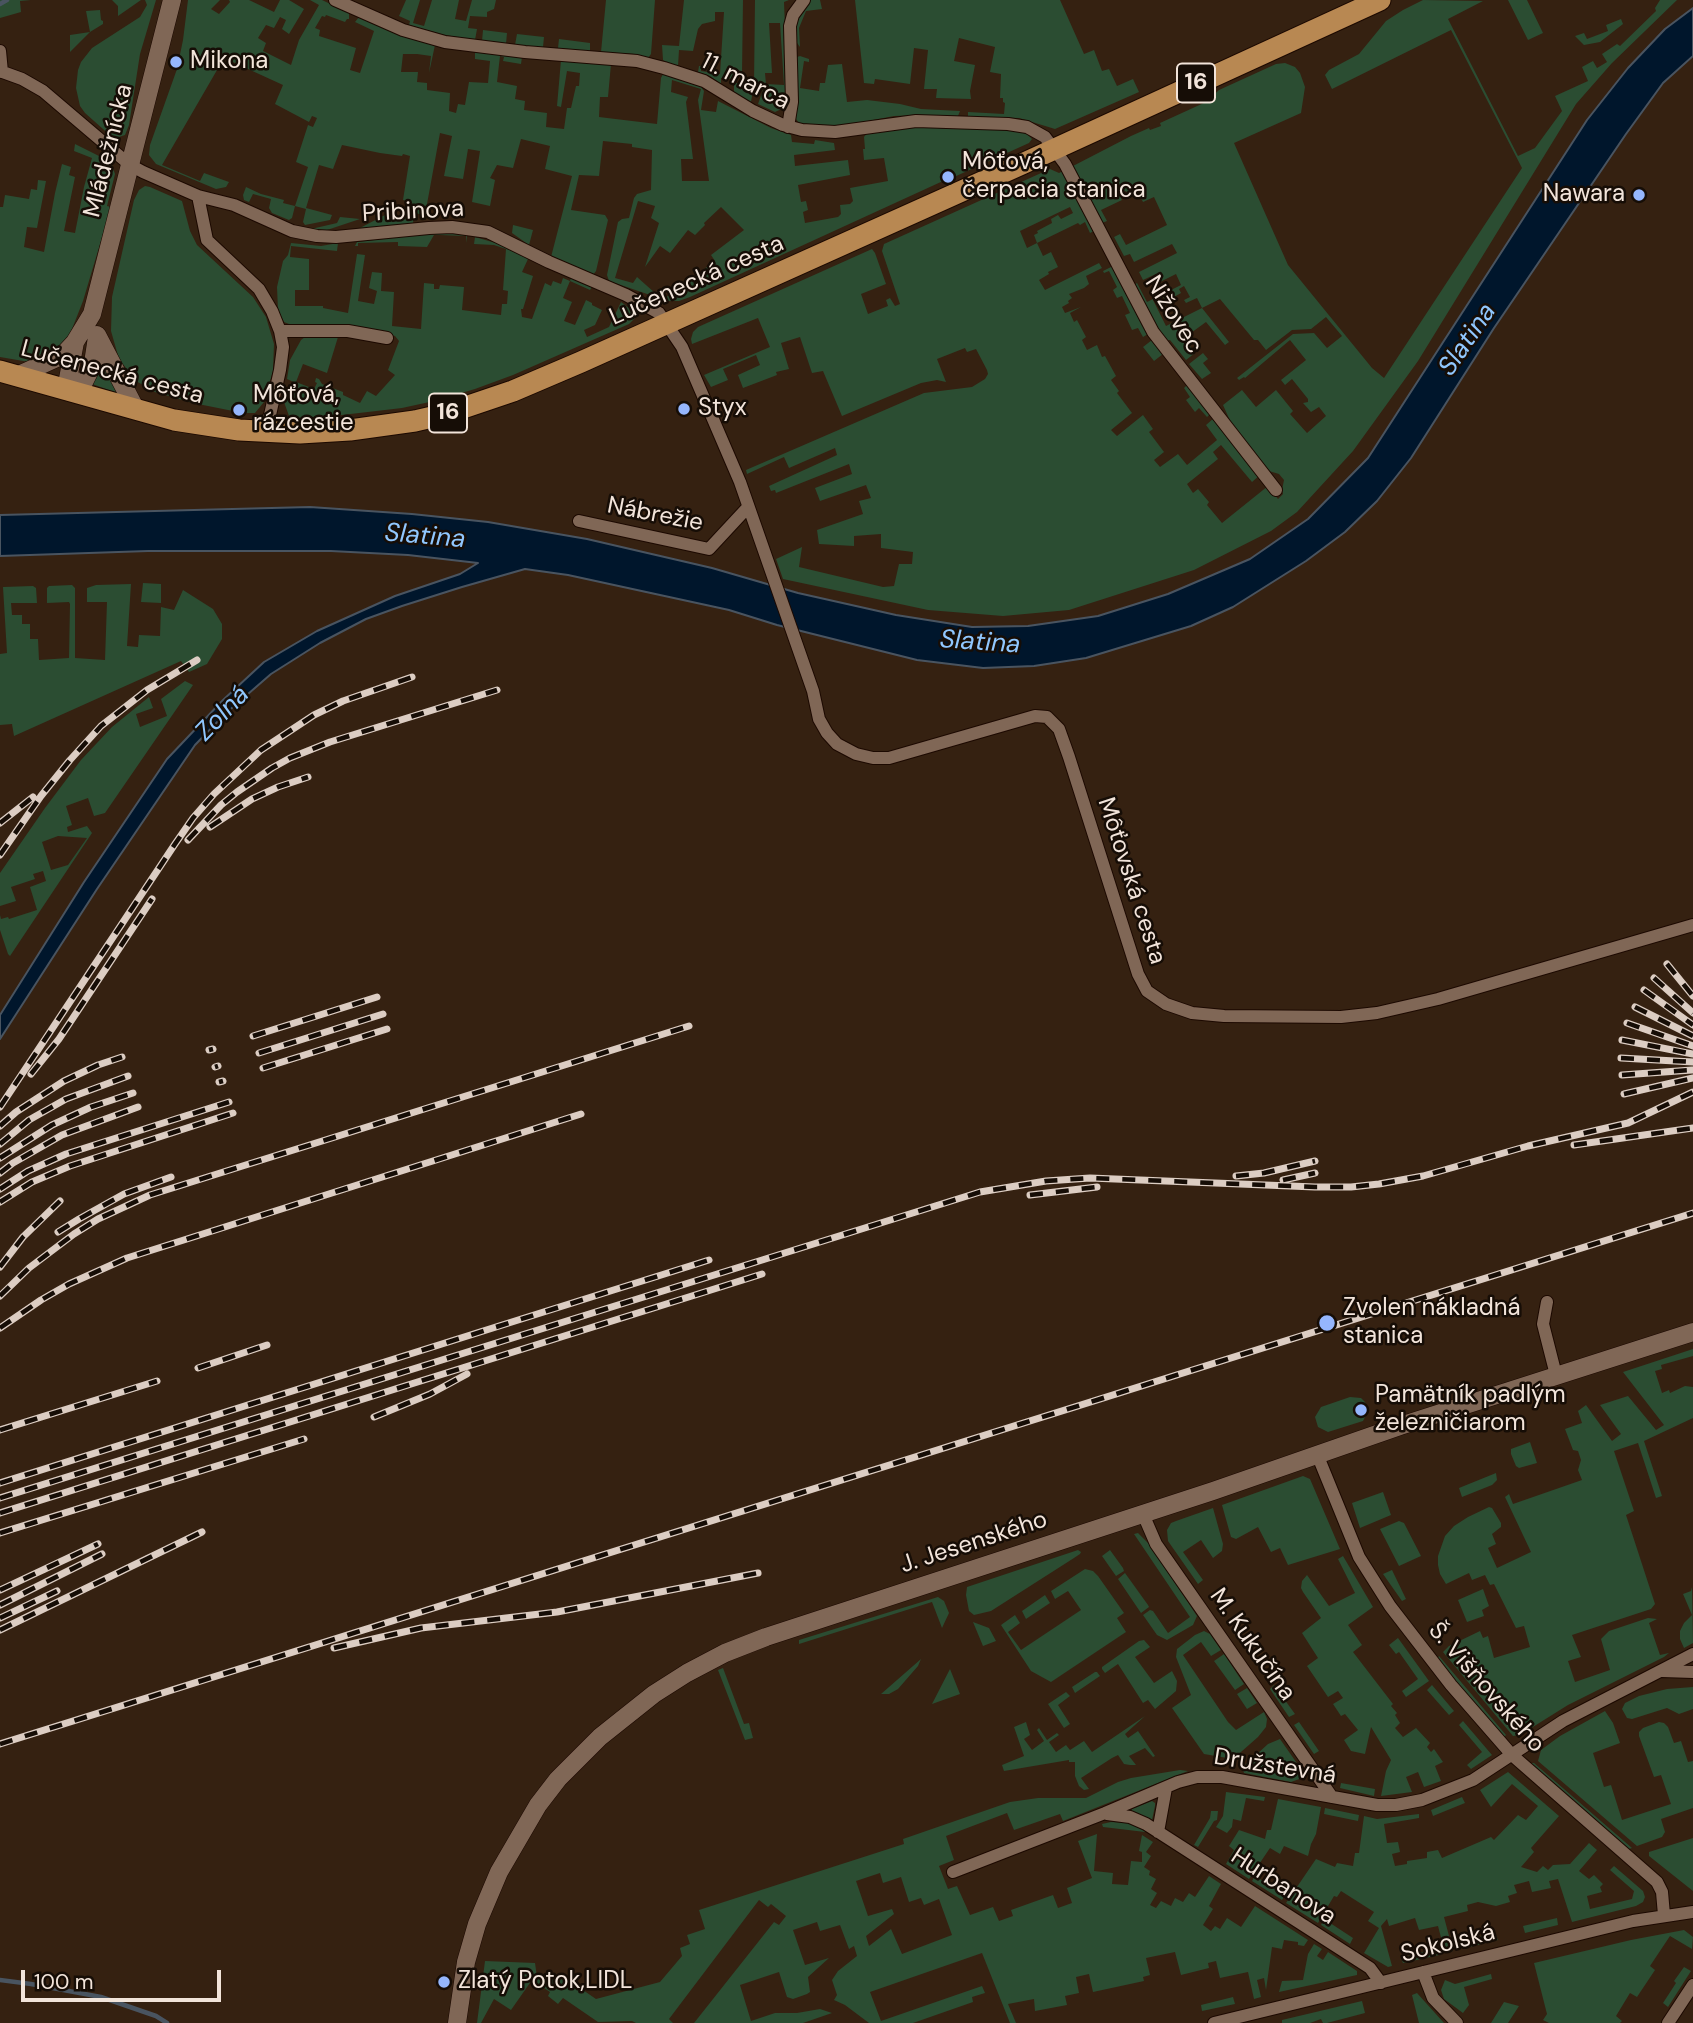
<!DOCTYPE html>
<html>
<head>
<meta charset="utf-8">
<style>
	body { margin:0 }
	#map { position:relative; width:1693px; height:2023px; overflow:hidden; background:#352111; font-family:"DM Sans",sans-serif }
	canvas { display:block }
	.scale { position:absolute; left:21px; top:1970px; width:200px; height:32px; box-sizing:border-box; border:4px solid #f2e4da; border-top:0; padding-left:9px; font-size:21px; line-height:24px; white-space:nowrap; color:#f2e4da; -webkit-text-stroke:5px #160d06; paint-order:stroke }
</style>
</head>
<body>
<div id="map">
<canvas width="1693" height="2023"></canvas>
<div class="scale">100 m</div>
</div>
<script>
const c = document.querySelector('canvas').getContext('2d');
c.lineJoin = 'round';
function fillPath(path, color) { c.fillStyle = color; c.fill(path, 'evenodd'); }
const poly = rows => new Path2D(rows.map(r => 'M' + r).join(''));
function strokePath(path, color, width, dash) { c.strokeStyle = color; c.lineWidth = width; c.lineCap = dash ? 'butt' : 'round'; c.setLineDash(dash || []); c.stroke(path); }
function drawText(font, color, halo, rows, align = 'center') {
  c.font = font + ' "DM Sans",sans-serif'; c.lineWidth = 5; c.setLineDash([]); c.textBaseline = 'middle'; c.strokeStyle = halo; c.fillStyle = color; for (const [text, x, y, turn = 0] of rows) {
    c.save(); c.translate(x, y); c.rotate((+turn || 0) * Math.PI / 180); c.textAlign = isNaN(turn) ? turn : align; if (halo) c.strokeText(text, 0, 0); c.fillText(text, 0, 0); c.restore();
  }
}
fillPath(poly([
	[0,0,31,0,20,1,21,12,0,18],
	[112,0,141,0,118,16,118,6],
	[145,0,156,0,140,54,129,125,125,135,119,137,112,137,85,113,80,106,76,88,78,70,81,62,92,48,140,17,147,5],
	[188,0,220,0,211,9,219,14,230,2,229,0,249,0,274,12,280,0,289,0,304,9,289,34,282,29,286,20,280,17,274,28,266,25,258,38,266,43,263,51,291,65,299,40,319,5,310,0,322,0,349,13,349,19,347,19,345,22,326,15,325,17,322,16,315,28,320,30,319,36,356,48,350,70,360,73,374,31,355,22,359,17,435,45,429,73,431,56,417,54,403,54,401,72,418,72,417,82,427,83,427,90,450,93,449,111,456,113,458,104,465,105,469,82,488,83,490,61,475,59,475,52,522,57,521,64,503,61,504,57,500,56,497,82,517,86,515,99,525,101,524,110,547,113,546,127,564,129,567,108,571,108,576,86,579,86,580,73,567,71,561,107,557,106,561,60,611,64,608,97,600,97,599,117,657,124,661,78,663,74,701,87,704,91,701,110,716,112,718,101,771,128,791,135,792,142,814,144,815,140,834,143,835,150,794,155,795,166,848,160,850,175,798,185,801,202,806,201,808,210,803,212,805,223,838,217,841,214,840,205,850,204,853,201,850,188,888,181,884,158,864,160,863,149,865,149,864,137,867,133,902,127,1014,130,1027,134,1032,139,1029,143,954,177,951,173,942,177,943,181,690,297,679,301,667,301,656,297,658,295,665,298,715,261,711,255,744,230,721,207,704,223,705,225,695,235,688,230,670,253,660,246,645,267,659,223,651,218,655,206,638,201,615,278,633,283,637,277,655,293,653,296,609,281,607,275,618,222,622,219,629,218,634,198,637,194,651,190,652,150,632,147,632,144,603,141,599,176,579,175,571,210,605,215,608,220,596,271,593,275,551,257,572,176,545,169,550,146,521,139,513,168,497,165,490,178,495,180,490,206,472,202,480,151,468,149,463,179,444,176,452,136,440,133,425,215,414,213,413,224,386,228,358,229,385,215,399,217,401,210,410,212,412,202,403,200,410,156,403,154,402,156,380,153,342,145,333,169,319,165,306,208,332,215,330,220,305,225,303,222,306,209,295,206,292,218,289,220,272,213,269,208,271,199,253,194,249,202,244,200,243,195,246,187,261,194,284,200,283,203,295,206,308,167,296,162,308,125,313,127,317,118,312,116,309,122,275,104,283,85,224,58,162,165,200,181,204,173,229,182,226,187,216,189,156,164,149,155,150,145,177,69,183,40],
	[672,80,701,89,698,100,709,181,682,181,681,159,693,159,686,102,688,97,671,92],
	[406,0,420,0,413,23,424,26,432,0,459,0,455,19,466,21,472,0,496,0,494,9,487,12,487,17,470,16,468,28,477,29,475,40,445,35,409,25,410,21,399,16],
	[606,0,655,0,651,54,648,58,635,54,601,52],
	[684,0,743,0,742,74,735,74,734,79,721,78,721,84,710,76,698,72,699,66,701,66,701,71,720,74,724,12,715,12,715,21,702,24,698,29,693,51,679,50,678,66,671,65,663,60,662,45,679,46],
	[755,0,789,0,784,2,788,106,775,112,758,104,765,84,754,84,751,102,734,93,734,83,754,84],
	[769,23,780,23,784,85,766,84,765,73,772,73],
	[809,0,820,0,822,9,806,11,799,28,800,47,797,43,797,22],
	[855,0,1060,0,1084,54,1094,50,1102,71,1109,69,1117,86,1133,79,1139,92,1055,129,1019,118,968,117,968,112,1004,114,1005,103,1003,102,1003,98,1000,98,1001,74,990,72,995,47,959,38,954,61,975,65,970,91,971,99,936,98,937,89,924,89,928,50,914,48,910,84,875,79,874,84,864,83],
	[1423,0,1483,1,1448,19,1518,156,1535,148,1562,111,1555,96,1588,81,1582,67,1593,61,1597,68,1607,62,1602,54,1617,44,1620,46,1656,11,1655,8,1660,0,1677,0,1612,63,1576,104,1418,361,1353,451,1297,512,1271,531,1194,570,1069,610,1003,616,928,610,783,579,776,559,802,547,799,567,883,587,894,586,899,564,912,564,913,552,881,548,881,534,854,536,854,546,819,544,817,530,863,514,859,501,871,498,866,485,820,501,815,488,852,474,849,464,776,493,775,490,771,491,769,486,837,455,835,448,789,468,784,457,747,474,746,470,924,393,972,387,985,379,988,374,987,370,976,349,967,352,965,348,937,359,946,382,937,380,921,383,842,416,823,371,812,373,800,337,781,343,789,369,776,372,777,375,743,388,738,375,760,365,756,355,723,369,728,380,711,387,704,375,770,347,758,318,692,344,691,339,693,332,698,327,872,249,875,253,886,284,861,294,868,314,888,306,886,300,890,298,895,306,900,304,882,251,884,244,1050,169,1059,173,1063,171,1094,231,1090,233,1085,222,1080,225,1078,223,1037,243,1043,256,1051,252,1058,267,1048,272,1049,274,1039,280,1045,290,1099,263,1102,268,1086,276,1089,284,1084,288,1069,294,1072,298,1068,301,1069,303,1062,307,1065,313,1081,307,1070,313,1074,322,1077,320,1086,337,1082,340,1087,350,1097,345,1102,357,1105,356,1116,376,1111,380,1119,391,1117,393,1132,413,1111,430,1117,436,1143,415,1153,429,1149,432,1164,452,1154,460,1160,467,1178,454,1187,465,1217,440,1206,425,1214,418,1260,475,1252,482,1221,445,1213,452,1218,459,1187,484,1193,493,1198,489,1209,502,1207,505,1222,523,1268,486,1278,499,1283,494,1282,490,1284,480,1279,474,1269,471,1232,425,1223,405,1242,390,1256,407,1276,390,1293,411,1290,414,1307,433,1326,416,1319,407,1311,412,1303,403,1308,402,1308,399,1292,379,1285,385,1281,380,1306,360,1290,340,1245,378,1244,377,1239,380,1237,378,1293,334,1314,333,1327,348,1342,336,1326,317,1311,329,1292,330,1266,350,1258,340,1254,340,1220,299,1202,308,1229,342,1225,345,1206,322,1184,338,1195,353,1186,360,1170,340,1165,341,1134,285,1137,283,1147,302,1181,285,1176,274,1160,282,1156,274,1143,280,1139,272,1177,253,1172,244,1134,262,1130,254,1124,256,1114,237,1120,234,1126,245,1167,225,1154,197,1143,202,1138,192,1129,196,1126,191,1119,194,1122,200,1101,210,1107,221,1102,223,1073,166,1131,136,1149,128,1150,130,1161,126,1160,123,1206,102,1219,90,1276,64,1285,63,1295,67,1300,73,1305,87,1301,113,1234,143,1288,265,1372,368,1384,378,1522,168,1451,30,1332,89,1325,75,1329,70,1359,54,1386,21,1403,10],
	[1070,207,1073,213,1061,219,1058,215,1051,219,1052,223,1037,231,1038,233,1034,235,1037,243,1027,248,1020,231],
	[1184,286,1190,297,1184,300,1186,303,1197,298,1202,308,1166,326,1153,300,1163,296,1165,302,1181,293,1179,289],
	[1508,0,1527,0,1543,33,1528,40],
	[100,10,101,20,103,21,103,24,90,32,70,52,70,35,90,32,86,11],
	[1621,19,1623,24,1600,42,1584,45,1575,36,1584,33,1587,39,1608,31,1606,25],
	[483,30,507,33,506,44,482,41],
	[517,34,544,37,543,47,515,45],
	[559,39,590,43,590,51,558,48],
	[800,56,809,59,809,62,804,61,800,88,819,91,820,83,825,83,828,65,842,64,847,102,867,100,900,104,921,109,960,111,958,116,922,115,894,116,837,127,799,123,796,119,797,57],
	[75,144,103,158,112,165,115,174,107,206,111,207,83,301,72,329,63,346,29,362,0,357,0,207,3,207,5,195,29,199,31,189,37,190,38,180,46,181,37,228,27,227,24,247,44,252,55,193,62,164,71,167,69,175,75,177,64,231,75,233,84,187,92,158,74,151],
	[145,186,150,187,182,201,190,231,197,245,253,297,266,317,274,344,273,371,264,402,255,413,245,413,245,409,234,408,233,411,193,403,155,392,136,381,119,359,111,331,112,297,134,200,139,190],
	[340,217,360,219,327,230,316,230,311,229,337,223],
	[513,225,533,230,529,245,512,233],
	[444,232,467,235,467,243,466,236,440,235,434,235,427,247,398,246,398,242,358,243,358,246,355,246,357,242],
	[475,237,506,246,508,250,509,248,528,259,522,272,533,276,523,309,521,309,522,317,532,319,545,283,551,286,553,281,561,284,563,278,570,281,571,278,592,287,590,290,570,281,563,298,572,302,564,321,575,325,586,300,592,303,592,305,602,310,595,325,584,330,587,337,609,327,621,302,633,311,635,318,629,324,620,328,513,375,475,389,434,401,402,408,342,415,296,418,289,416,284,402,285,390,292,392,296,383,287,379,290,360,301,340,305,337,338,337,327,373,303,364,296,382,314,389,317,383,315,382,316,378,319,379,322,384,343,392,343,395,360,403,367,391,376,396,395,375,388,370,399,341,395,336,364,327,289,324,284,322,278,310,277,287,283,261,288,255,291,243,321,246,338,243,337,251,291,246,290,257,309,259,309,290,295,290,295,306,323,306,323,308,348,313,357,254,365,255,358,301,374,304,377,291,369,288,372,272,382,273,381,291,394,292,392,326,421,329,424,283,434,284,434,289,439,289,440,285,464,287,462,310,501,315,502,304,507,304,508,291,503,290,506,249,494,245,474,244],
	[1113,266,1148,334,1143,337,1138,328,1132,330,1125,315,1130,313,1122,296,1117,298,1113,290,1117,287,1109,271,1104,273,1103,271],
	[1152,340,1163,354,1154,361,1143,347],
	[1203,353,1208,359,1203,363,1211,373,1202,379,1189,364],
	[102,362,123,395,92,384,98,373],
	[1187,385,1210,414,1207,417,1199,408,1195,412,1186,400,1190,397,1184,388],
	[143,583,161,584,161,603,141,602],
	[131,584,127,646,138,647,139,635,160,636,161,607,174,610,183,590,213,609,222,624,222,639,207,664,189,672,181,661,14,736,12,724,0,725,0,654,7,653,3,587,33,586,36,588,37,603,11,603,12,615,22,615,22,624,30,624,30,639,38,639,39,660,69,658,70,604,69,602,47,603,47,588,49,586,72,585,75,588,75,658,105,660,107,602,87,602,87,588,96,585],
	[185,681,193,685,105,813,94,816,88,798,66,806,72,825,67,827,68,832,87,826,92,833,10,956,8,954,0,930,0,915,1,919,8,917,9,919,37,910,30,887,46,881,43,871,33,874,35,879,11,887,16,901,0,906,0,873,45,808,81,760,112,727,149,697,153,708,136,714,140,727,167,716,161,699],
	[58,836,87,838,68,865,51,870,42,842],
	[1693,1349,1693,1356,1661,1365,1662,1369,1655,1371,1662,1393,1669,1390,1670,1393,1685,1386,1693,1387,1693,1418,1644,1441,1662,1496,1656,1498,1638,1443,1614,1451,1634,1511,1626,1515,1655,1604,1651,1609,1572,1635,1581,1657,1568,1661,1575,1682,1610,1670,1601,1639,1609,1631,1648,1618,1657,1619,1649,1623,1660,1655,1669,1653,1664,1657,1568,1705,1520,1735,1513,1736,1443,1652,1449,1646,1480,1631,1483,1638,1488,1636,1494,1658,1530,1647,1524,1626,1516,1628,1494,1584,1490,1585,1485,1575,1472,1580,1469,1573,1446,1584,1440,1574,1438,1565,1438,1556,1445,1536,1454,1526,1468,1517,1489,1507,1492,1508,1501,1523,1501,1527,1492,1534,1496,1544,1488,1548,1497,1568,1531,1552,1505,1497,1509,1494,1513,1504,1582,1480,1578,1470,1581,1460,1578,1451,1573,1450,1565,1429,1582,1423,1578,1411,1586,1405,1612,1441,1621,1434,1600,1405,1628,1396,1656,1430,1664,1425,1623,1372],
	[1350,1397,1361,1398,1365,1402,1368,1411,1363,1421,1328,1432,1318,1427,1315,1417,1321,1407],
	[1530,1442,1537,1463,1519,1468,1516,1466,1511,1454,1511,1449],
	[1496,1473,1497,1480,1492,1485,1462,1497,1459,1488],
	[1303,1476,1310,1479,1340,1549,1288,1565,1280,1548,1271,1552,1258,1527,1236,1539,1231,1537,1222,1505],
	[1383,1492,1391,1515,1360,1528,1352,1503],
	[1213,1508,1223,1544,1222,1551,1213,1558,1201,1540,1183,1552,1203,1580,1198,1584,1168,1541,1167,1530,1171,1523,1176,1521],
	[1399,1521,1404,1523,1421,1556,1399,1566,1380,1529],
	[1138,1533,1149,1544,1197,1616,1193,1625,1167,1640,1157,1635,1143,1615,1150,1610,1153,1611,1168,1633,1190,1617,1134,1534],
	[1078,1550,1081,1552,1080,1554,1074,1558,991,1611,974,1615,969,1611,966,1595,967,1587],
	[1110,1550,1123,1568,1124,1571,1116,1576,1102,1556],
	[1343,1556,1373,1607,1348,1625,1362,1645,1353,1652,1393,1704,1391,1706,1397,1713,1395,1715,1400,1723,1395,1728,1403,1737,1416,1728,1430,1743,1427,1747,1431,1752,1434,1749,1443,1762,1435,1766,1441,1781,1424,1787,1418,1772,1406,1777,1412,1792,1381,1796,1386,1771,1391,1760,1371,1727,1365,1754,1351,1751,1344,1740,1358,1730,1345,1714,1341,1716,1333,1704,1343,1698,1338,1691,1328,1697,1307,1666,1318,1658,1302,1633,1321,1618,1303,1592,1301,1588,1302,1581,1307,1575,1329,1606,1355,1593,1338,1559],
	[1085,1569,1093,1571,1098,1576,1124,1613,1117,1618,1126,1632,1051,1682,1031,1671,1001,1625,1015,1615,1020,1623,1008,1632,1021,1650,1081,1610,1068,1591,1055,1599,1051,1591],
	[1392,1570,1406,1599,1402,1601,1383,1574],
	[1125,1573,1148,1605,1149,1607,1141,1613,1118,1579],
	[1692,1587,1693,1643,1684,1648,1680,1639,1680,1631,1684,1623,1692,1615,1683,1594,1691,1591],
	[1483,1589,1489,1606,1482,1610,1484,1616,1467,1622,1458,1600],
	[1045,1595,1050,1603,1026,1619,1022,1611],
	[938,1597,944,1601,949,1613,942,1628,932,1602,799,1644,799,1640],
	[973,1622,989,1628,996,1641,983,1646],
	[1204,1631,1210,1634,1221,1650,1211,1656,1201,1642,1183,1655,1228,1722,1236,1730,1264,1712,1267,1719,1266,1727,1258,1737,1233,1759,1204,1754,1172,1708,1191,1695,1176,1657,1177,1649,1195,1635],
	[1398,1638,1429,1681,1406,1697,1402,1691,1418,1679,1399,1652,1396,1654,1389,1645],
	[1144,1640,1150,1647,1135,1657,1154,1683,1172,1671,1177,1681,1176,1691,1155,1709,1148,1700,1143,1703,1118,1664,1105,1673,1102,1669,1102,1667,1139,1641],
	[1224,1654,1244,1684,1235,1690,1214,1661],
	[1439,1656,1506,1735,1504,1737,1466,1694,1437,1659],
	[921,1659,918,1666,898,1689,889,1694,881,1694],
	[723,1668,744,1724,749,1723,753,1738,745,1740,718,1670],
	[950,1669,960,1694,932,1704],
	[1095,1672,1097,1672,1100,1676,1075,1693,1072,1687],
	[1274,1685,1295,1714,1289,1717,1270,1689],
	[1432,1685,1454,1711,1449,1715,1427,1690],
	[1693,1687,1693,1709,1679,1714,1667,1708,1632,1719,1627,1718,1622,1709,1625,1703,1639,1696,1667,1689],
	[1247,1688,1257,1703,1247,1709,1237,1694],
	[1066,1692,1070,1696,1058,1705,1070,1724,1064,1728,1048,1704],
	[1605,1711,1613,1723,1620,1743,1593,1753,1604,1787,1611,1785,1622,1820,1671,1804,1661,1775,1654,1777,1639,1736,1639,1732,1643,1728,1659,1722,1664,1723,1668,1727,1674,1743,1681,1741,1688,1762,1693,1761,1693,1808,1661,1819,1665,1832,1662,1837,1637,1846,1538,1761,1541,1750,1560,1736],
	[1145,1716,1125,1734,1128,1738,1138,1731,1155,1756,1153,1757,1145,1748,1129,1756,1136,1765,1130,1765,1124,1764,1118,1755,1112,1758,1081,1778,1089,1789,1084,1790,1079,1786,1075,1776,1075,1762,1069,1762,1069,1760,1004,1771,1002,1765,1024,1756,1014,1727,1026,1722,1030,1735,1024,1739,1032,1750,1044,1741,1037,1730,1039,1728,1047,1740,1057,1733,1059,1735,1049,1742,1056,1752,1066,1745,1070,1750,1084,1741,1092,1752],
	[1463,1721,1492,1755,1471,1769,1467,1765,1482,1752,1459,1725],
	[1299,1722,1319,1751,1314,1754,1294,1725],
	[1280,1739,1303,1772,1302,1778,1291,1782,1244,1773,1243,1770,1245,1765,1268,1744],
	[1530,1763,1534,1763,1632,1848,1629,1849],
	[1180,1770,1188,1771,1063,1821,1060,1814,1014,1830,1007,1813,946,1836,954,1860,939,1866,948,1889,957,1886,970,1915,993,1907,999,1921,1013,1916,1011,1910,1053,1895,1058,1908,1072,1903,1067,1888,1092,1878,1078,1841,1097,1834,1094,1871,1113,1873,1112,1884,1128,1885,1131,1861,1142,1862,1142,1852,1139,1851,1142,1835,1153,1842,1146,1852,1151,1856,1144,1867,1150,1871,1149,1875,1156,1879,1151,1889,1157,1893,1150,1905,1156,1908,1161,1901,1171,1906,1175,1898,1183,1902,1189,1893,1195,1897,1209,1876,1221,1884,1209,1906,1213,1909,1203,1925,1211,1931,1215,1926,1220,1929,1227,1918,1241,1927,1255,1906,1308,1940,1304,1946,1298,1945,1298,1942,1284,1940,1282,1949,1272,1947,1266,1990,1264,1978,1257,1980,1261,1997,1254,1999,1248,1972,1220,1978,1216,1961,1208,1963,1209,1968,1181,1975,1175,1952,1146,1958,1150,1975,1143,1977,1144,1981,1093,1992,1089,1974,1076,1977,1079,1993,1065,1996,1067,2005,1035,2011,1034,1999,1008,2004,1016,2023,1010,2023,982,1953,870,1992,881,2021,982,1986,985,1993,972,1997,973,2002,913,2023,869,2023,845,2005,834,2000,837,1995,832,1980,838,1971,857,1956,854,1946,849,1949,840,1925,820,1931,817,1922,793,1930,805,1965,829,1958,808,1977,810,1992,807,1994,793,1999,787,1997,779,1972,740,1985,751,2021,775,2013,797,2013,820,2009,832,2013,803,2023,694,2023,774,1922,779,1925,786,1916,771,1904,768,1907,759,1900,669,2019,673,2023,636,2023,632,2021,598,2022,563,1998,558,2004,548,1996,550,1992,532,1980,511,2010,494,1999,481,2023,477,2023,485,1961,535,1963,537,1977,561,1975,596,1999,660,1982,682,1956,680,1948,690,1944,687,1935,705,1929,699,1910,904,1844,903,1839,1010,1802,1038,1798,1086,1798,1118,1782,1131,1778],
	[880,1873,883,1883,901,1877,909,1902,921,1898,924,1905,939,1899,952,1935,902,1954,891,1929,869,1946,866,1936,894,1914,892,1909,868,1916,856,1881],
	[1508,1772,1559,1816,1531,1848,1534,1852,1521,1867,1537,1872,1543,1866,1548,1870,1553,1865,1570,1864,1589,1843,1597,1850,1579,1871,1589,1879,1594,1875,1603,1884,1600,1887,1602,1892,1587,1896,1590,1909,1632,1899,1634,1891,1610,1870,1614,1866,1643,1891,1645,1897,1643,1902,1636,1906,1572,1922,1558,1879,1549,1881,1551,1888,1532,1892,1529,1881,1514,1885,1517,1893,1508,1896,1510,1902,1496,1906,1478,1902,1467,1905,1468,1911,1444,1917,1453,1951,1445,1953,1438,1926,1419,1930,1415,1918,1389,1926,1387,1919,1381,1926,1392,1966,1388,1967,1364,1953,1379,1928,1368,1921,1374,1912,1341,1891,1337,1897,1334,1896,1318,1923,1286,1903,1316,1859,1335,1867,1337,1863,1353,1866,1355,1853,1359,1853,1364,1816,1377,1819,1419,1814,1419,1818,1384,1824,1387,1843,1398,1842,1400,1852,1392,1854,1395,1866,1407,1864,1407,1861,1427,1858,1427,1852,1438,1850,1442,1858,1491,1837,1494,1840,1518,1815,1526,1820,1538,1806,1512,1784,1491,1807,1480,1790],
	[1341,1783,1375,1789,1374,1796,1340,1788],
	[1226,1792,1265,1797,1264,1801,1246,1798,1241,1821,1233,1819,1232,1827,1227,1833,1216,1827,1223,1816],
	[1462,1797,1465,1803,1433,1816,1431,1810],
	[1278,1799,1321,1807,1316,1834,1311,1844,1308,1856,1284,1846,1280,1854,1270,1848,1249,1879,1226,1864,1234,1850,1229,1846,1239,1830,1265,1839,1267,1830,1271,1830],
	[1152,1801,1155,1803,1155,1806,1152,1820,1132,1812,1132,1809],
	[1325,1808,1359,1815,1358,1821,1324,1814],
	[1211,1811,1218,1811,1217,1820,1214,1821,1198,1847,1194,1845,1210,1818],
	[1111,1822,1130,1823,1146,1830,1145,1832,1103,1827,1102,1824],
	[1693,1838,1693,1891,1649,1856,1649,1852],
	[1255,1876,1285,1895,1282,1900,1252,1881],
	[1557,1918,1558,1925,1525,1933,1523,1926],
	[1324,1919,1353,1938,1350,1944,1321,1925],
	[1684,1930,1693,1937,1692,1949,1670,1936,1650,1966,1655,1970,1637,1997,1630,1993,1616,2016,1622,2021,1620,2023,1549,2023,1543,2020,1547,2014,1534,1963,1631,1940],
	[1495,1933,1498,1940,1465,1948,1463,1941],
	[1314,1944,1322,1949,1317,1956,1323,1960,1328,1952,1357,1971,1357,1975,1279,1992,1282,1981,1303,1980,1308,1954],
	[1437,1948,1439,1955,1403,1963,1401,1958],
	[1684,1967,1691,1971,1668,2007,1663,2003,1676,1983,1674,1981],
	[1491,1974,1492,1979,1464,1987,1469,2005,1463,2013,1444,1999,1441,1990,1445,1980,1455,1984],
	[1417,1993,1444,2023,1419,2023,1412,1995],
	[1233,1997,1235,2004,1202,2011,1201,2005],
	[1362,2001,1365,2013,1327,2023,1323,2023,1321,2019,1310,2023,1282,2023,1282,2020],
	[1504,2002,1519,2006,1508,2023,1491,2023]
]), '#2b4d32');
const water = poly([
	[1693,8,1693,56,1663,83,1626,134,1494,328,1411,458,1377,501,1345,532,1306,561,1233,607,1191,626,1086,658,1034,666,983,668,917,660,777,625,729,610,568,575,525,569,462,587,402,606,366,619,320,643,271,674,225,714,195,745,97,889,0,1039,0,1015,84,882,167,759,223,700,264,662,317,631,395,596,460,574,478,563,408,555,331,551,148,551,0,556,0,515,310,507,412,514,488,522,587,539,712,568,798,593,896,615,972,627,1028,626,1098,616,1168,594,1250,559,1308,519,1368,458,1587,120,1628,68,1665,29,1693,8]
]);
fillPath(water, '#00162c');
strokePath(water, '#495460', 2);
strokePath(poly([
	[0,4,7,0],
	[0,1980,31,1984,101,1997,156,2016,167,2023]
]), '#495460', 4.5);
const street = poly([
	[335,0,403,30,445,42,525,52,637,61,664,68,704,81,753,111,783,125,802,130,835,132,916,121,1008,124,1027,127,1045,137,1065,164,1153,332,1276,490],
	[0,51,2,72],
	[0,71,22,79,43,91,130,165,143,172,198,196,234,205,292,231,317,236,336,237,429,228,452,227,488,232,549,262,626,295,659,313,682,347,740,482,813,691,819,719,827,733,837,744,856,754,873,758,889,758,1035,716,1047,717,1059,729,1069,757,1138,974,1147,991,1166,1004,1192,1013,1224,1016,1341,1017,1377,1013,1438,999,1693,925],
	[788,127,792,102,790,26,793,15,804,0],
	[198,196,207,240,259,289,272,311,280,331,283,347,280,370,270,415,262,431],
	[280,331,348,331,387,338],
	[579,521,709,549,748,507],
	[1547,1302,1543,1324,1556,1375],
	[1317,1454,1359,1557,1390,1606,1451,1685,1512,1755,1657,1882,1662,1892,1664,1915],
	[1143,1514,1156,1544,1332,1797],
	[1662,1671,1693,1672],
	[1107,1814,1130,1817,1146,1824,1370,1968,1381,1983],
	[1158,1832,1166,1788],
	[953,1872,1105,1813,1178,1782,1197,1777,1222,1777,1377,1805,1396,1805,1422,1800,1473,1780,1563,1721,1693,1654],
	[1423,1972,1433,1998,1457,2023],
	[1214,2023,1633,1921,1693,1912],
	[1668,2023,1693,1985]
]);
const secondary = poly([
	[97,335,136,410],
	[97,337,93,363,88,374,83,384,73,391,68,379,75,342,92,314,172,0],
	[19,375,63,355,75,342],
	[457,2023,466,1962,477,1924,499,1872,538,1805,558,1779,600,1737,654,1694,687,1673,725,1653,766,1637,1213,1491,1400,1426,1693,1332]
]);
const primary = poly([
	[0,371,174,420,239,430,300,433,350,430,415,421,445,414,513,391,581,362,1022,164,1380,0]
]);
strokePath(street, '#1c0900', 14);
strokePath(secondary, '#1c0900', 19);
strokePath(primary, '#1c0900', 23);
strokePath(street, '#806756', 12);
strokePath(secondary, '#806756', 18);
strokePath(primary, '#b88852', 21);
const rail = poly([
	[0,823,33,797],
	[210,827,252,799,278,787,308,777],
	[188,840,221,805,237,792,272,768,290,758,330,742,497,690],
	[0,855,41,796,70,760,101,726,147,690,197,660],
	[1667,964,1693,996],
	[1654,978,1693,1013],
	[1644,990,1693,1025],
	[1635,1007,1693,1036],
	[1627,1023,1693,1046],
	[253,1036,377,997],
	[1622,1040,1693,1054],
	[209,1050,213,1049],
	[259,1053,383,1014],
	[1621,1058,1693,1062],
	[215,1067,218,1066],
	[263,1068,387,1029],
	[31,1074,59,1039,152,899],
	[1622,1075,1692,1070],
	[219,1082,223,1081],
	[1624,1094,1693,1078],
	[0,1107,175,844,193,818,214,794,261,750,314,715,343,701,412,677],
	[0,1126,16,1112,64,1081,98,1065,122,1057],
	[0,1144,29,1120,66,1099,128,1076],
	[1574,1145,1693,1128],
	[0,1158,52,1125,91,1107,133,1093],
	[0,1173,13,1163,62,1135,138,1107],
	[1236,1176,1264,1173,1315,1161],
	[1283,1180,1315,1173],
	[0,1189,28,1171,66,1154,229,1102],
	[1030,1195,1097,1187],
	[0,1202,32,1182,70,1166,233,1113],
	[58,1232,79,1219,124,1194,171,1177],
	[0,1267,23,1237,60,1201],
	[0,1296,29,1268,74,1234,98,1219,150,1195,689,1026],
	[0,1328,41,1300,69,1284,127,1258,581,1114],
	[198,1368,267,1345],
	[374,1417,430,1394,467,1374],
	[0,1430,157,1381],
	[0,1483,709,1260],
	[0,1498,980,1192,1046,1181,1090,1178,1315,1187,1351,1187,1379,1184,1423,1176,1528,1146,1628,1123,1693,1092],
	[0,1513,762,1274],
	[0,1533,304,1439],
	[0,1590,98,1544],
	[0,1605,102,1554],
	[0,1618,57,1591],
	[0,1630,202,1532],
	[334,1648,421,1628,557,1612,758,1573],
	[0,1744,1693,1213]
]);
strokePath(rail, '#dccdc3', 7);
strokePath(rail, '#160d06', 4.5, [13]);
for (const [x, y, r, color] of [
	[176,62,7,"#95b6fd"],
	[948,177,7,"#95b6fd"],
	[1639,195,7,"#95b6fd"],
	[684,409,7,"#95b6fd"],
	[239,410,7,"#95b6fd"],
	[1327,1323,9,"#95b6fd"],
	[1361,1410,7,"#95b6fd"],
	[444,1982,7,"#95b6fd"]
]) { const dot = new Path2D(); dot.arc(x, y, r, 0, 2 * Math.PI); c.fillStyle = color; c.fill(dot); strokePath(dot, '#160d06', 2.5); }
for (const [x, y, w] of [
	[1196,83,38],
	[448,413,38]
]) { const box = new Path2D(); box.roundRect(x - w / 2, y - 19.5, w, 39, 5); c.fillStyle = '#160d06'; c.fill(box); strokePath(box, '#f2e4da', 2); }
drawText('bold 23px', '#f2e4da', null, [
	["16",1196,83],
	["16",448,413]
]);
drawText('24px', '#f2e4da', '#160d06', [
	["Mikona",190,62],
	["Môťová,",962,163],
	["čerpacia stanica",962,191],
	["Nawara",1625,195,"right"],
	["Môťová,",253,396],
	["rázcestie",253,424],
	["Styx",698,409],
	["Zvolen nákladná",1343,1309],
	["stanica",1343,1337],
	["Pamätník padlým",1375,1396],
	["železničiarom",1375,1424],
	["Zlatý Potok,LIDL",458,1982]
], 'left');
drawText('24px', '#f2e4da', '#160d06', [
	["11. marca",745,82,27],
	["Mládežnícka",109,151,-76],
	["Pribinova",413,212,-3],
	["Lučenecká cesta",697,281,-24],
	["Nižovec",1173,315,58],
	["Lučenecká cesta",112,373,15],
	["Nábrežie",655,515,11],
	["Môťovská cesta",1131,881,72],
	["J. Jesenského",974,1543,-18],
	["M. Kukučína",1252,1645,55],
	["Š. Višňovského",1486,1688,49],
	["Družstevná",1275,1767,9],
	["Hurbanova",1283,1887,33],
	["Sokolská",1448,1944,-14]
]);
drawText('italic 26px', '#90c7fe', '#160d06', [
	["Slatina",1468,340,-56],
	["Slatina",425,537,5],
	["Slatina",980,643,4],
	["Zolná",223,714,-46]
]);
</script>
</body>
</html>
